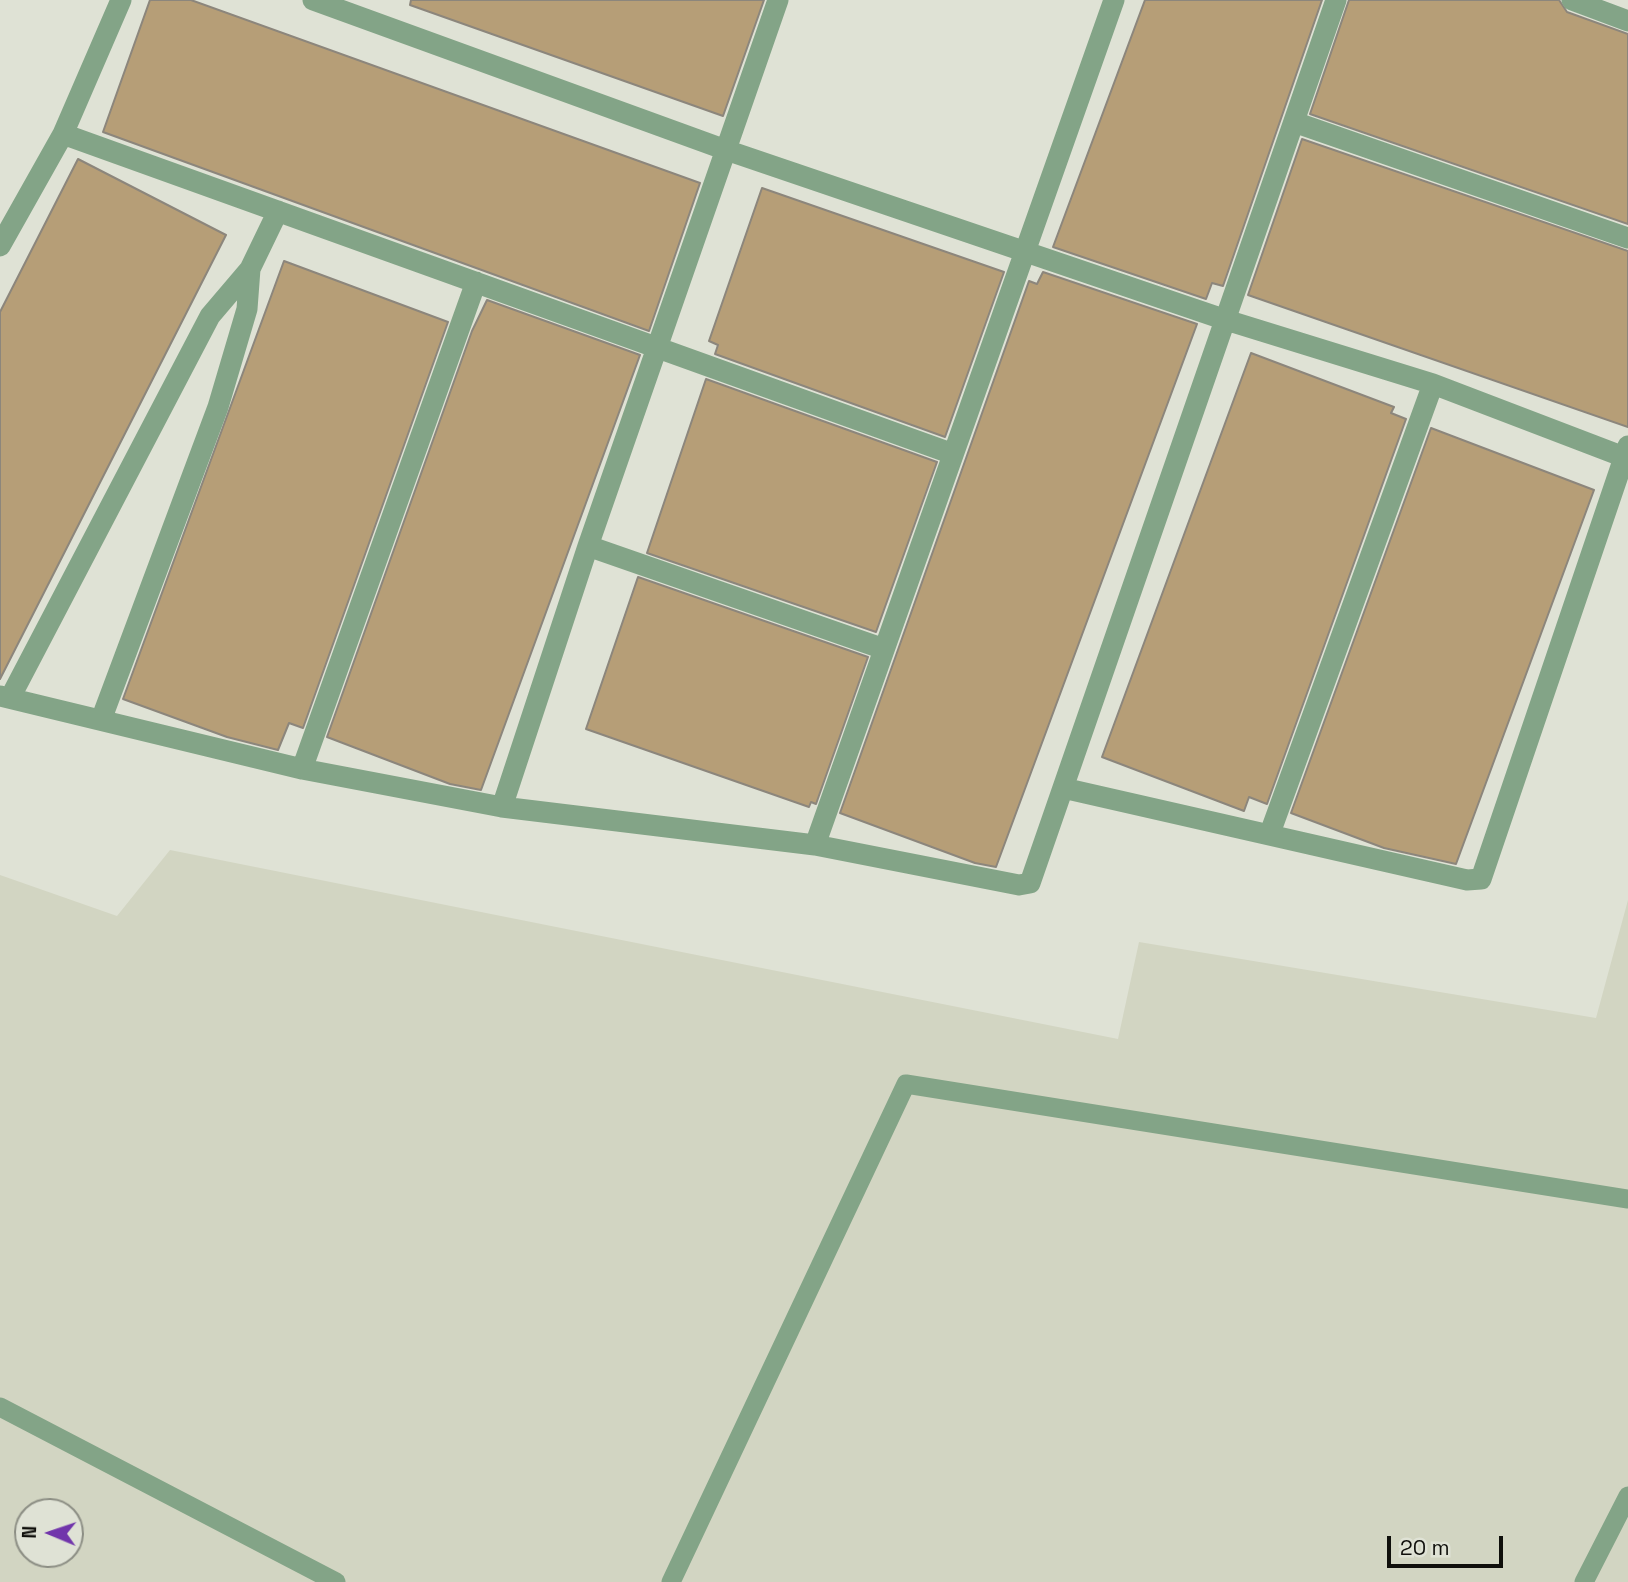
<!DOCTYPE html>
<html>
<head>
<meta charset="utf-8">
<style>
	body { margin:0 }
	#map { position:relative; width:1628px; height:1582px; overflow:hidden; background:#dfe2d5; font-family:"Space Grotesk",sans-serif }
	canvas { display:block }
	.north { position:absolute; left:14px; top:1498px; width:70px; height:70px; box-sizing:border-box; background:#dfe2d5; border:2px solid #8c8e84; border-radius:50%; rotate:272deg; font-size:19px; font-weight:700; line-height:28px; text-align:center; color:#0f0f0b }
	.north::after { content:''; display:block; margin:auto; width:24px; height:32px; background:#7135ab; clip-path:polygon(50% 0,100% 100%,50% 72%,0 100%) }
	.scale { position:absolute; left:1387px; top:1536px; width:116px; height:32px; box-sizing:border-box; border:4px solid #0f0f0b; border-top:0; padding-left:9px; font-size:21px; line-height:24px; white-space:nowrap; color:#0f0f0b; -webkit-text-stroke:5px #dfe2d5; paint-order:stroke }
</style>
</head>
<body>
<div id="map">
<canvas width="1628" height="1582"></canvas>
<div class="north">N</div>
<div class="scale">20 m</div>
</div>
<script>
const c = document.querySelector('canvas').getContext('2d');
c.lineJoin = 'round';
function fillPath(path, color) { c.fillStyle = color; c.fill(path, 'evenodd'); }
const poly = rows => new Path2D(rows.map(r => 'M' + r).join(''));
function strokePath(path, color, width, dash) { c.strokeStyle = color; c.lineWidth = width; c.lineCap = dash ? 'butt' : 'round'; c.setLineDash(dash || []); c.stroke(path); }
fillPath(poly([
	[170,850,1118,1039,1139,942,1596,1018,1628,900,1628,1582,0,1582,0,875,117,916],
	[28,1512,70,1512,70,1554,28,1554]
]), '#d2d5c2');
const building = poly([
	[150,0,191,0,700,183,649,331,103,132,150,0],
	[411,0,764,0,723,116,410,5,411,0],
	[1145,0,1322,0,1223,286,1212,283,1206,299,1053,247,1145,0],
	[1349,0,1559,0,1567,12,1628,34,1628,224,1310,114,1349,0],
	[1302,139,1628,251,1628,427,1248,295,1302,139],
	[78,159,226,235,0,679,0,312,78,159],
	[762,188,1004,272,945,437,715,354,718,345,709,341,762,188],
	[284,261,448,322,303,728,289,723,278,750,227,737,123,699,284,261],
	[1043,272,1197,324,996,867,975,863,840,813,1029,281,1037,284,1043,272],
	[487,300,640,355,481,790,450,784,327,737,472,331,487,300],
	[1251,353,1394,407,1391,413,1406,419,1267,804,1249,797,1244,811,1102,757,1251,353],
	[706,379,937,462,876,632,647,553,706,379],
	[1431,428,1594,490,1456,864,1384,848,1291,813,1431,428],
	[638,577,868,657,816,804,811,802,809,807,586,729,638,577]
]);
fillPath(building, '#b69e77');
strokePath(building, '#8c867c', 2);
strokePath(poly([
	[0,1407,336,1582],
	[671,1582,906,1084,1628,1199],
	[1584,1582,1628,1496]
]), '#83a487', 19);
strokePath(poly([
	[313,0,726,150,1226,320,1433,384,1624,457],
	[1572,0,1628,21],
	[1294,122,1628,238],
	[63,134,953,454],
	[0,246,63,134,121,0],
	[588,546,884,649],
	[0,696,302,769,502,807,815,845,1019,885,1030,883,1336,0],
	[10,698,210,316,250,269,278,211],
	[101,720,218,407,247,309,250,269],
	[302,769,476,282],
	[1063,788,1467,880,1481,879,1628,446],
	[502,807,588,546,778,0],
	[1270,833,1433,384],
	[815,845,1114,0]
]), '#83a487', 21);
</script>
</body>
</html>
